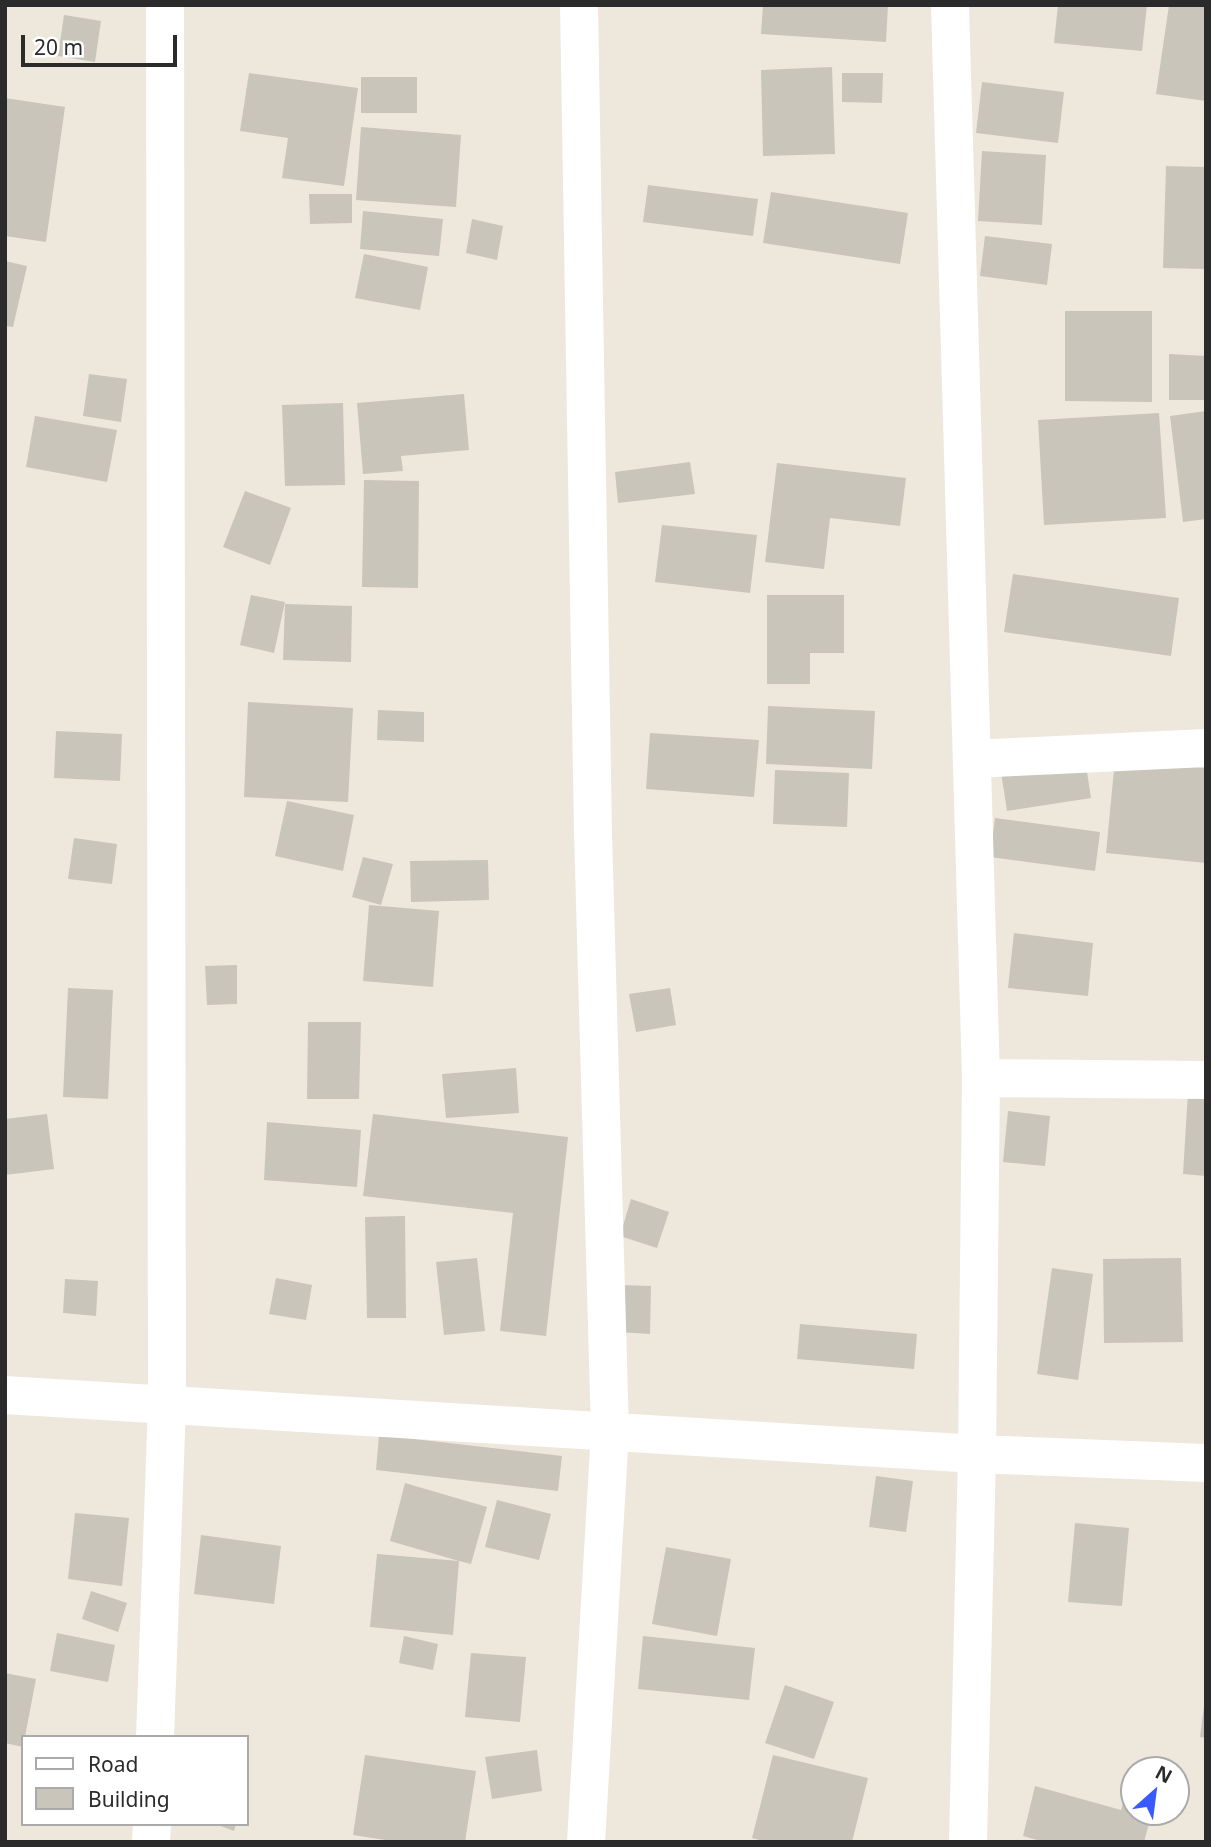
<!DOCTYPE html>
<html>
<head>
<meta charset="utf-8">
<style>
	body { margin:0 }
	#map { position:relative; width:1211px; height:1847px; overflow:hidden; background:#eee7dc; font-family:"Noto Sans",sans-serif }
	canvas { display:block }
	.frame { position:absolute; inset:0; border:7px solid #2b2b2b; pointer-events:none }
	.legend { position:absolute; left:21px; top:1735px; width:228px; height:91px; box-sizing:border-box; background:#fff; border:2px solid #aaa; margin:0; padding:9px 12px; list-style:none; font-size:21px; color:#2b2b2b }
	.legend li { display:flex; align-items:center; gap:14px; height:35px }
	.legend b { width:35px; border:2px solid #aaa }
	.north { position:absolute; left:1120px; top:1756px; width:70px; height:70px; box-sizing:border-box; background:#fff; border:2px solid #aaa; border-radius:50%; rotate:28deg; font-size:19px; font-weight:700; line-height:28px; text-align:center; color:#2b2b2b }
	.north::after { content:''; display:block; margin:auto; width:24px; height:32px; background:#385aff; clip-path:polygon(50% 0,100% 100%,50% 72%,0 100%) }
	.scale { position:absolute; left:21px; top:35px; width:156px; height:32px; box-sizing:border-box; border:4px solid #2b2b2b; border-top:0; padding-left:9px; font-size:21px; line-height:24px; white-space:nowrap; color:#2b2b2b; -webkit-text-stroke:5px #fff; paint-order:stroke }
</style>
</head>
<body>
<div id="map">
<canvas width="1211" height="1847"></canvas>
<div class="frame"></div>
<ul class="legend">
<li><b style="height:9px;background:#fff"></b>Road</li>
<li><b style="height:19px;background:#c9c5ba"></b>Building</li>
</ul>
<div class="north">N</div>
<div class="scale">20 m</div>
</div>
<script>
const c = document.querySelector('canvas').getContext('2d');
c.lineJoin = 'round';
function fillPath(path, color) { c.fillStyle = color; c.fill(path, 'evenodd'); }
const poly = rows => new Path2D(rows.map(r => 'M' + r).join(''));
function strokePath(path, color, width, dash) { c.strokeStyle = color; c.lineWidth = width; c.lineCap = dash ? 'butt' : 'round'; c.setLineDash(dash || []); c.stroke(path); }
fillPath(poly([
	[763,5,888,5,886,42,761,34],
	[1058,5,1147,5,1142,51,1054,43],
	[1169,5,1206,5,1206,101,1156,94],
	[64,15,101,21,95,62,58,56],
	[832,67,835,154,763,156,761,70],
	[249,73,358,88,344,186,282,178,288,138,240,131],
	[842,73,883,73,882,103,842,102],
	[361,77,417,77,417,113,361,113],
	[982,82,1064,92,1058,143,976,133],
	[5,98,65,107,46,242,5,236],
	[361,127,461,135,456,207,356,200],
	[982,151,1046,155,1042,225,978,221],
	[1166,166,1206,167,1206,269,1163,268],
	[648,185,758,199,753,236,643,222],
	[771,192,908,213,900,264,763,243],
	[309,194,352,194,352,223,310,224],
	[363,211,443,219,439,256,360,249],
	[472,219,503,226,497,260,466,253],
	[985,236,1052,244,1047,285,980,276],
	[364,254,428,267,420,310,355,298],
	[5,261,27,266,13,327,5,326],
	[1065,311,1152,311,1152,402,1065,401],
	[1169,354,1206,356,1206,400,1169,400],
	[89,374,127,379,121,422,83,416],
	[464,394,469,450,401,456,403,471,363,474,357,403],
	[343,403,345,485,285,486,282,405],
	[1206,411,1206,519,1183,522,1170,416],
	[1159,413,1166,518,1044,525,1038,420],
	[35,416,117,430,107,482,26,467],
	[690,462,695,494,618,503,615,472],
	[777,463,906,478,900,526,830,518,824,569,765,562],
	[364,480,419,481,418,588,362,587],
	[245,491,291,508,270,565,223,547],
	[662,525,757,535,750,593,655,582],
	[1013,574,1179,598,1171,656,1004,632],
	[251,595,285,602,274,653,240,645],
	[767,595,844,595,844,653,810,653,810,684,767,684],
	[285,604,352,606,351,662,283,660],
	[248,702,353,708,348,802,244,797],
	[768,706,875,711,872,769,766,764],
	[378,710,424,712,424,742,377,740],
	[56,731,122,734,120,781,54,778],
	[650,733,759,740,754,797,646,789],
	[1085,759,1091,798,1007,811,1001,772],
	[1115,759,1206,768,1206,863,1106,853],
	[775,770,849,773,847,827,773,824],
	[287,801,354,815,343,871,275,856],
	[995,818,1100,832,1095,871,990,857],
	[74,838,117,844,112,884,68,879],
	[363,857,393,864,381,905,352,897],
	[488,860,489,900,411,902,410,861],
	[369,905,439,911,433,987,363,981],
	[1014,933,1093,943,1088,996,1008,988],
	[237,965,237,1004,207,1005,205,966],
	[68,988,113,990,108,1099,63,1097],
	[670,988,676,1025,636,1032,629,994],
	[308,1022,361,1022,359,1099,307,1099],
	[516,1068,519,1113,446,1118,442,1074],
	[1188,1092,1206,1093,1206,1176,1183,1174],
	[1008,1111,1050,1116,1045,1166,1003,1162],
	[47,1114,54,1169,5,1175,5,1119],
	[373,1114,568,1137,546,1336,500,1331,513,1213,363,1196],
	[267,1122,361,1130,357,1187,264,1180],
	[631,1199,669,1212,657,1248,620,1236],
	[405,1216,406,1318,367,1318,365,1217],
	[477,1258,485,1331,444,1335,436,1262],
	[1181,1258,1183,1342,1104,1343,1103,1259],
	[1052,1268,1093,1274,1078,1380,1037,1374],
	[276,1278,312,1285,306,1320,269,1314],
	[65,1279,98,1281,96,1316,63,1313],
	[619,1285,651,1286,650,1334,617,1332],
	[800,1324,917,1334,914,1369,797,1359],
	[379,1435,562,1456,558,1491,376,1470],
	[876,1476,913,1481,906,1532,869,1527],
	[405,1483,487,1507,471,1564,459,1561,453,1635,370,1627,377,1554,459,1561,390,1541],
	[497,1500,551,1514,539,1560,485,1547],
	[75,1513,129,1518,122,1586,68,1579],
	[1075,1523,1129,1528,1122,1606,1068,1602],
	[201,1535,281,1546,274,1604,194,1594],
	[666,1547,731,1559,717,1636,652,1624],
	[91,1591,127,1603,118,1632,82,1619],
	[57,1633,115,1645,108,1682,50,1671],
	[404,1636,438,1644,433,1670,399,1663],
	[643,1636,755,1648,749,1700,638,1689],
	[471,1653,526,1657,520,1722,465,1717],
	[5,1673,36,1679,23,1747,5,1743],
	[785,1685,834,1702,814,1759,765,1743],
	[1204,1706,1206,1706,1206,1738,1200,1737],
	[537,1750,542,1791,492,1799,485,1757],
	[365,1755,476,1771,465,1842,398,1842,353,1835],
	[773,1755,868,1778,852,1842,767,1842,752,1838],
	[1134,1763,1157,1769,1134,1770,1134,1812,1152,1812,1144,1842,1044,1842,1023,1836,1035,1786,1121,1810],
	[215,1824,236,1824,234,1831]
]), '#c9c5ba');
strokePath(poly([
	[579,5,593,833,610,1431,586,1842],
	[950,5,981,1078,977,1454,968,1842],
	[972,759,1206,748],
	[981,1078,1206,1080],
	[5,1395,977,1454,1206,1463],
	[155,1737,167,1404,165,5],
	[151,1842,152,1824]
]), '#fff', 38);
</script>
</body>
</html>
